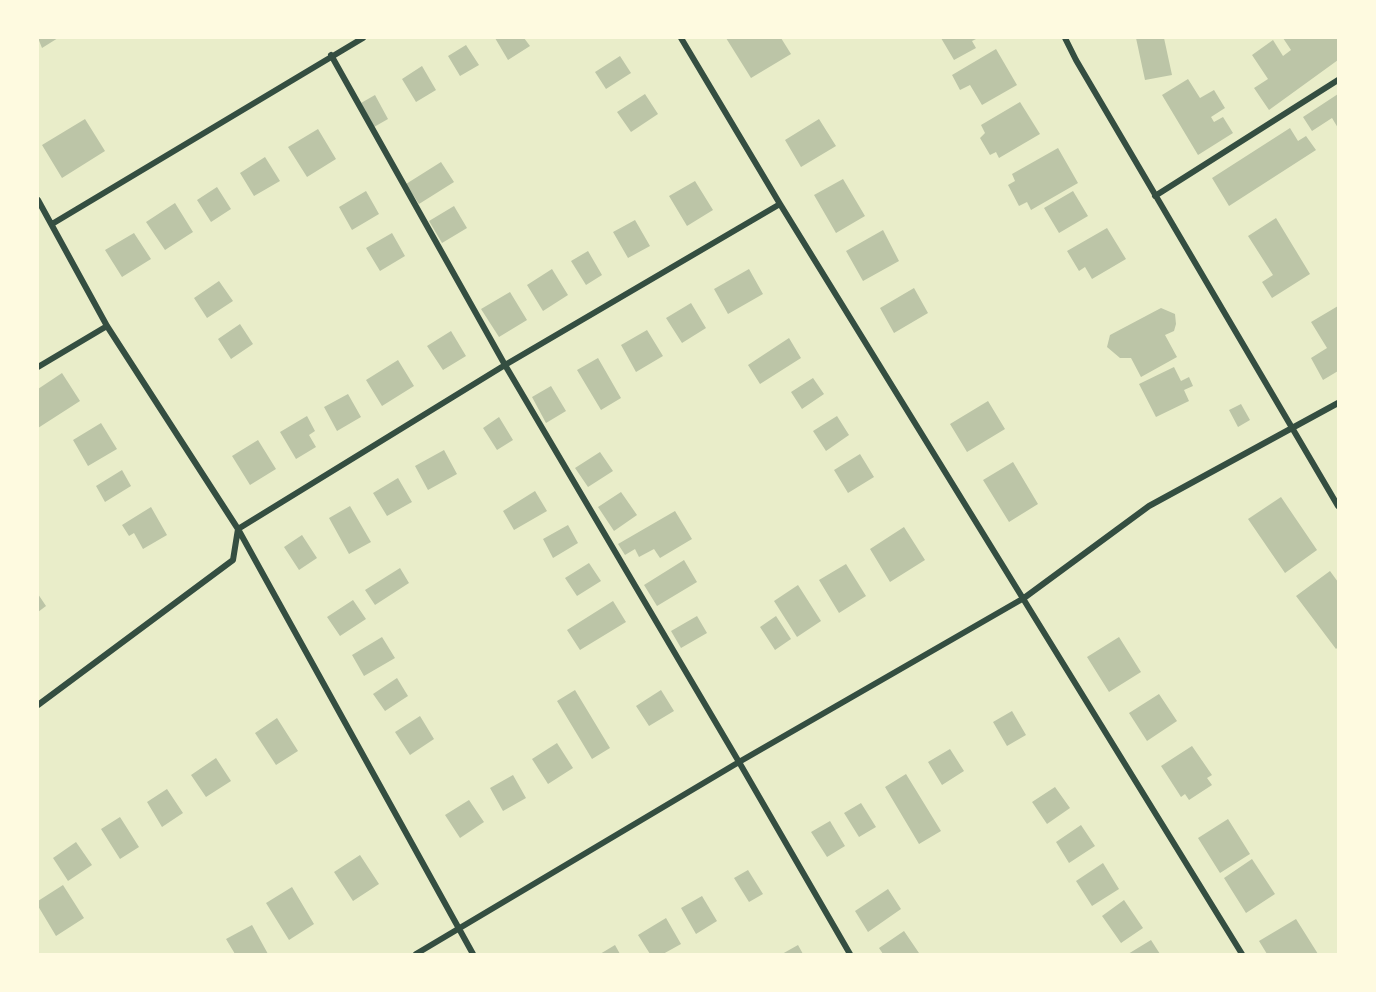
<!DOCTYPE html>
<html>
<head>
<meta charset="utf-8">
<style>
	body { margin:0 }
	#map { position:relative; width:1376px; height:992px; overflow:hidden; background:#e9edc9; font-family:"PT Sans",sans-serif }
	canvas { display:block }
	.frame { position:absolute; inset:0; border:39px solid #fefae0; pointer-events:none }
</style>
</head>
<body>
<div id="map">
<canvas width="1376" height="992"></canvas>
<div class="frame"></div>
</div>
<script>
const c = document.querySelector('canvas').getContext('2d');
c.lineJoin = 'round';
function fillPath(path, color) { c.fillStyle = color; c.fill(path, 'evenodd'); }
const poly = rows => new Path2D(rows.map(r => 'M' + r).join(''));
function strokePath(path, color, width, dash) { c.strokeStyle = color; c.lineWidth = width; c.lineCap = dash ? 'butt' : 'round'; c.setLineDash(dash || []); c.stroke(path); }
fillPath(poly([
	[38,38,58,38,42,48],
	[495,38,524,38,530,46,508,60],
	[726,38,781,38,791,54,751,78],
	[941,38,978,38,972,41,976,48,954,60],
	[1136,38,1164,38,1172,75,1145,80],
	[1283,38,1338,38,1338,60,1269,110,1254,88,1268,79,1252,55,1273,40,1283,56,1291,50],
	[466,45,479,65,460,76,448,56],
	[996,49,1017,85,982,105,970,85,960,90,952,75],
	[620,56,631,73,606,89,595,72],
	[422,66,436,90,416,102,402,79],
	[1188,79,1200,98,1214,90,1225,108,1211,117,1214,122,1223,117,1233,133,1198,155,1162,95],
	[645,94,658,114,631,132,617,112],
	[1338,94,1338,128,1332,118,1312,131,1303,117],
	[375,95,388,119,374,127,361,103],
	[1020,102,1040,134,999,158,996,152,990,155,980,138,985,133,981,125],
	[85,119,105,151,62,178,42,145],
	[819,119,836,146,801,167,785,140],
	[1290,128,1298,141,1306,136,1316,150,1229,206,1212,178],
	[318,129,336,159,307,177,288,147],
	[1058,148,1078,183,1031,210,1027,202,1019,206,1008,185,1015,181,1012,174],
	[265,157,280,181,254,196,240,173],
	[441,162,454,182,419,204,406,184],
	[843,179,865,216,836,233,814,195],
	[695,181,713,210,687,226,669,196],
	[217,187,231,209,211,222,197,200],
	[366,191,379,214,352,230,339,207],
	[1073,191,1088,216,1059,233,1044,208],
	[175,203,193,232,165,250,146,222],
	[454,206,467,228,442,243,429,221],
	[1276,218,1310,274,1272,298,1262,282,1273,275,1248,236],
	[635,220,650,246,628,258,613,232],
	[1107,228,1126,259,1092,279,1085,267,1079,271,1067,251],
	[883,230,899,261,863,281,846,251],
	[134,233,151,259,122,277,105,250],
	[392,233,405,256,380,271,366,248],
	[588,251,602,275,586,285,571,261],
	[552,269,568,295,543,311,527,285],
	[749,269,763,294,728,314,714,289],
	[219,281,233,301,207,318,194,298],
	[914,288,928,313,894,333,880,308],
	[510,292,527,320,499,337,481,309],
	[691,303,706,328,682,343,666,318],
	[1338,306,1338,371,1323,380,1311,358,1327,348,1311,322],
	[1161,308,1175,314,1176,324,1174,331,1165,335,1177,357,1141,377,1131,358,1120,358,1107,347,1110,335],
	[240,324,253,344,231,359,218,339],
	[647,330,663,356,636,372,621,345],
	[451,331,466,356,443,370,427,346],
	[789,338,801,358,760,384,748,365],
	[598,358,621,398,601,410,577,370],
	[398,360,414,386,382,406,366,380],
	[1174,367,1181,381,1189,377,1193,386,1184,390,1189,401,1156,417,1139,384],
	[62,373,80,401,38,428,38,389],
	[813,378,824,394,802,409,791,392],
	[551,386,566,411,546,423,532,397],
	[348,394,361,417,337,431,324,407],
	[988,401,1005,429,967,452,950,424],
	[1241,404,1250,420,1238,427,1229,410],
	[307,416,315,431,309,435,316,447,296,459,280,432],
	[837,416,849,435,826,451,813,431],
	[499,417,513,440,497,450,483,428],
	[101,423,117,449,88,466,73,440],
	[258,440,276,469,250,485,232,456],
	[444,450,457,474,428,490,415,466],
	[600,452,613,471,588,487,575,468],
	[860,454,874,477,848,493,834,470],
	[1013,462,1038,504,1009,522,983,480],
	[122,470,131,486,105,502,96,486],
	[398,478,412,502,387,516,373,493],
	[535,491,547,511,514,530,503,511],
	[621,492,637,515,614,531,598,507],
	[1281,497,1317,550,1285,573,1248,519],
	[350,506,371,542,349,554,329,518],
	[151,507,167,535,143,549,134,533,129,536,122,525],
	[675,511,692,539,660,558,654,549,639,557,635,549,625,555,618,544],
	[568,525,578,543,553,558,543,539],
	[904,527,925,560,890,582,870,549],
	[302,535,317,558,299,570,284,547],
	[684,560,697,582,657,606,644,585],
	[589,563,601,581,577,596,565,578],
	[846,564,866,596,839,613,819,580],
	[400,568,409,583,375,605,365,590],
	[1330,571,1338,582,1338,647,1336,649,1296,596],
	[798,585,821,621,797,637,774,601],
	[38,594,46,606,38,612],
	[353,600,366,619,340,636,327,617],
	[613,601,626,622,580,650,567,630],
	[697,616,707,633,681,648,671,631],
	[776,616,791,639,775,650,760,627],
	[382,637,395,658,364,676,352,655],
	[1119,637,1141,672,1109,692,1087,657],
	[397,678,408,696,385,711,373,694],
	[575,690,610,748,592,759,557,701],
	[661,690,674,711,649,726,636,706],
	[1159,694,1177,721,1147,741,1129,713],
	[1012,711,1026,735,1007,746,993,722],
	[420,716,434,739,410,755,395,732],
	[277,718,298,751,276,765,255,733],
	[557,743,573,768,548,784,532,759],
	[1192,746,1212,775,1207,778,1212,785,1189,800,1185,794,1181,797,1161,766],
	[950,749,964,771,942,785,928,762],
	[216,758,231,781,206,797,191,775],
	[906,774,941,831,919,844,885,787],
	[513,775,526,798,503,811,490,788],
	[1055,787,1070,808,1047,824,1032,802],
	[167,789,183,813,162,827,147,802],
	[469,800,484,822,460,838,445,815],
	[861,803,876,827,859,837,844,813],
	[120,817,139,847,120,859,101,829],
	[1228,819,1250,854,1220,873,1198,838],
	[830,821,845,846,827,857,811,832],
	[1081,825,1095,846,1069,863,1056,842],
	[76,842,92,865,68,881,53,858],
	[360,855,379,884,353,901,334,872],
	[1252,859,1275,894,1246,913,1224,878],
	[1103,863,1119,889,1092,906,1076,881],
	[748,870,763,894,749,902,734,878],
	[63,885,84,918,56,936,38,906,38,901],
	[292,887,314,924,289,940,266,903],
	[888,889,901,909,868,932,855,911],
	[702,896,717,921,696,934,681,908],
	[1124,900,1143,928,1121,943,1102,916],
	[666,918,681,944,663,954,650,954,638,935],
	[1296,919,1318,954,1267,954,1259,941],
	[252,925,268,954,235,954,226,939],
	[904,931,919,953,916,954,883,954,879,948],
	[1151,940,1160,954,1128,954],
	[615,945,620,954,600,954],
	[798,945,803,954,782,954]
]), '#bcc5a7');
strokePath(poly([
	[681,38,780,204,1242,954],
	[1065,38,1076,60,1338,506],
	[331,55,505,365,739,762,850,954],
	[1155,196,1338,80],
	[38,200,107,326,238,529,473,954],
	[52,224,363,38],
	[38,367,107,326],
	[38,705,233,560,238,529,505,365,780,204],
	[416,954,739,762,1024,598,1149,506,1338,403]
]), '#344e41', 6);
</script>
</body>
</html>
